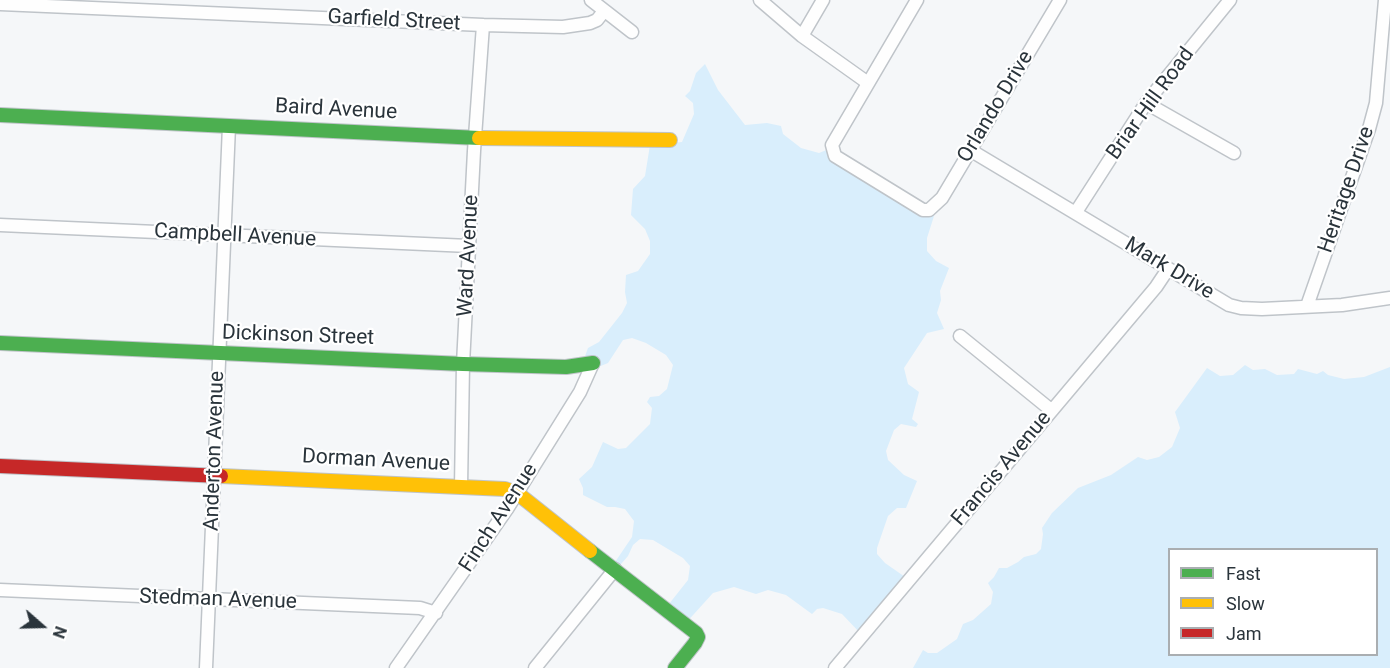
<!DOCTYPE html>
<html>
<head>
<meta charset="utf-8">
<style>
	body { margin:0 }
	#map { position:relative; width:1390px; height:668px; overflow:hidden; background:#f5f7f9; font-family:Roboto,sans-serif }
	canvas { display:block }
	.legend { position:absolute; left:1168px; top:548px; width:210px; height:108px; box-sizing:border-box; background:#fff; border:2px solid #aaaeb1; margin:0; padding:8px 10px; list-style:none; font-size:18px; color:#2a343b }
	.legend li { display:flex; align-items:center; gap:12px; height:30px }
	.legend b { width:30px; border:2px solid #aaaeb1 }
	.north { position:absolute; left:12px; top:596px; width:60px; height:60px; -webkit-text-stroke:4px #fff; paint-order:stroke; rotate:110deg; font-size:16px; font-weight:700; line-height:24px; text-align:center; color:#2a343b }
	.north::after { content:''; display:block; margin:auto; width:21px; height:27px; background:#2a343b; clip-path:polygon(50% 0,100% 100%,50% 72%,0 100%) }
</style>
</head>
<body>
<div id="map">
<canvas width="1390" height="668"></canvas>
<ul class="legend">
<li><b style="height:8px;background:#4caf50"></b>Fast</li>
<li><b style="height:8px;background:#ffc107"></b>Slow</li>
<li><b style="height:8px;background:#c62828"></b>Jam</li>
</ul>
<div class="north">N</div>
</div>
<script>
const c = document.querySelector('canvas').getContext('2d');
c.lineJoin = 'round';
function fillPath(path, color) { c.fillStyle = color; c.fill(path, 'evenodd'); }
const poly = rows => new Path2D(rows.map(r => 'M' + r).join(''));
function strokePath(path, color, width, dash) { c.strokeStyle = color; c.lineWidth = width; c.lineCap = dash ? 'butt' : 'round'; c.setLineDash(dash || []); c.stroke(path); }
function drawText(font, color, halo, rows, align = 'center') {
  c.font = font + ' Roboto,sans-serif'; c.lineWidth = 4.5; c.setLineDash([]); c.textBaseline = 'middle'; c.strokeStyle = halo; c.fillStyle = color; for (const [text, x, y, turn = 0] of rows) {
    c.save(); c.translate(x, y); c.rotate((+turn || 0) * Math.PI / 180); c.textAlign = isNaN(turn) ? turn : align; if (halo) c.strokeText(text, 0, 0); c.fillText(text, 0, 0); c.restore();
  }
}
fillPath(poly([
	[705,64,718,90,745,125,767,123,781,126,783,134,801,148,819,153,829,149,932,210,934,216,927,238,927,251,936,261,949,268,940,291,941,300,937,313,944,329,927,333,904,368,908,384,919,392,912,419,918,424,916,427,901,424,894,430,886,451,888,460,904,475,917,481,906,508,897,508,888,516,877,548,877,554,885,563,908,579,861,634,842,614,823,608,817,609,812,614,786,595,768,590,756,594,734,587,713,593,684,625,665,609,688,580,690,566,683,558,653,540,640,539,633,545,628,556,615,571,611,568,632,537,634,521,625,509,615,507,607,507,583,495,583,488,579,479,592,467,603,442,618,449,626,448,650,424,652,408,647,402,650,397,659,396,667,389,673,365,666,355,646,343,632,338,623,340,608,363,586,372,580,370,588,348,599,342,622,313,627,303,625,292,626,275,638,271,650,254,650,241,645,229,631,215,633,189,645,176,650,145,682,142,694,114,693,103,685,96,690,91,696,73],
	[1245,365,1253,370,1265,369,1277,375,1294,374,1298,369,1317,374,1323,371,1328,375,1344,379,1364,377,1390,367,1390,668,913,668,923,650,928,653,937,653,957,639,963,624,973,620,991,604,993,592,988,583,994,577,999,568,1007,568,1018,562,1024,557,1036,554,1041,549,1043,534,1042,528,1052,513,1078,488,1111,475,1138,457,1147,460,1159,457,1172,447,1180,428,1175,412,1207,368,1220,376,1233,375],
	[1170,550,1376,550,1376,654,1170,654]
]), '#d9eefc');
const street = poly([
	[591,0,632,32],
	[760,0,802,36,868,83],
	[917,0,832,145,835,156,923,210,929,210,942,198,1060,0],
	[0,4,483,25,563,27,590,23,597,20,604,11],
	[802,36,823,0],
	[1146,103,1234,153],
	[970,150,1229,305,1241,308,1262,309,1342,305,1390,298],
	[1076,212,1146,103,1230,0],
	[0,225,469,246],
	[1307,306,1369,129,1376,103,1385,0],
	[960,336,1051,410],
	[461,487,463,364,474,151,483,25],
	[0,590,420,608,436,613],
	[206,668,229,126],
	[396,668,507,509,580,392,593,363],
	[535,668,615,569],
	[835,668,1156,287,1168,269]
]);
const fast = poly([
	[0,115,479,138],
	[0,343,463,364,566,367,593,363],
	[590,551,696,633,698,637,695,643,675,668]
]);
const slow = poly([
	[479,138,670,140],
	[221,476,505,489,517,493,590,551]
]);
const jam = poly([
	[0,466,221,476]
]);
strokePath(street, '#bfc4c9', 15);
strokePath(fast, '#bfc4c9', 16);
strokePath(slow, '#bfc4c9', 16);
strokePath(jam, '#bfc4c9', 16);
strokePath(street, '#fefefe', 12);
strokePath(fast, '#4caf50', 14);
strokePath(slow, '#ffc107', 14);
strokePath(jam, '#c62828', 14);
drawText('21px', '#2a343b', '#fff', [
	["Garfield Street",394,21,3],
	["Briar Hill Road",1151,104,-54],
	["Orlando Drive",996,107,-59],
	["Baird Avenue",336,110,3],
	["Heritage Drive",1347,190,-71],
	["Campbell Avenue",235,236,3],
	["Ward Avenue",469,256,-87],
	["Mark Drive",1169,269,31],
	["Dickinson Street",298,336,2],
	["Anderton Avenue",215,451,-88],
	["Dorman Avenue",376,461,3],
	["Francis Avenue",1002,469,-50],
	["Finch Avenue",499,518,-57],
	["Stedman Avenue",218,600,2]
]);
</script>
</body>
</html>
